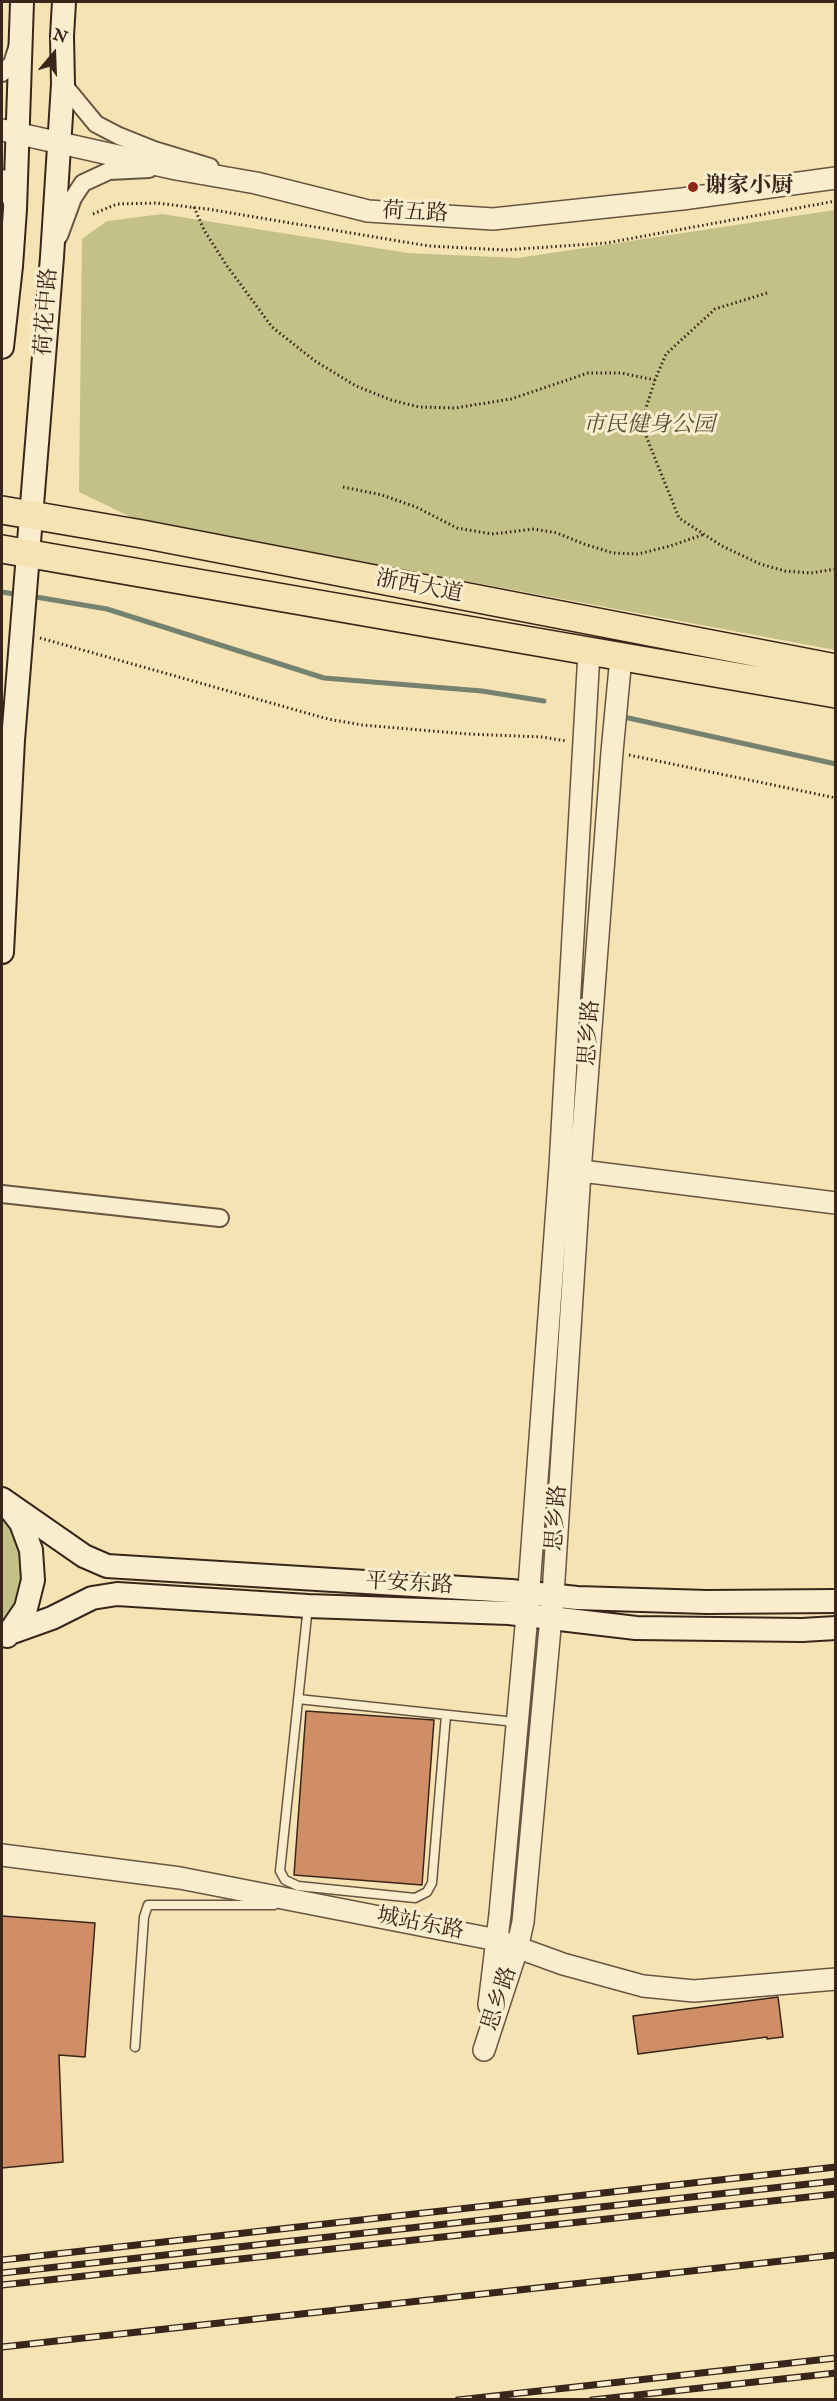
<!DOCTYPE html>
<html>
<head>
<meta charset="utf-8">
<style>
	body { margin:0 }
	#map { position:relative; width:837px; height:2401px; overflow:hidden; background:#f6e3b4; font-family:"IM FELL English",serif }
	canvas { display:block }
	.frame { position:absolute; inset:0; border:3px solid #39261b; pointer-events:none }
	.north { position:absolute; left:24px; top:24px; width:60px; height:60px; -webkit-text-stroke:4px #f9edce; paint-order:stroke; rotate:19deg; font-size:16px; font-weight:700; line-height:24px; text-align:center; color:#39261b }
	.north::after { content:''; display:block; margin:auto; width:21px; height:27px; background:#39261b; clip-path:polygon(50% 0,100% 100%,50% 72%,0 100%) }
</style>
</head>
<body>
<div id="map">
<canvas width="837" height="2401"></canvas>
<div class="frame"></div>
<div class="north">N</div>
</div>
<script>
const c = document.querySelector('canvas').getContext('2d');
c.lineJoin = 'round';
function fillPath(path, color) { c.fillStyle = color; c.fill(path, 'evenodd'); }
const poly = rows => new Path2D(rows.map(r => 'M' + r).join(''));
function strokePath(path, color, width, dash) { c.strokeStyle = color; c.lineWidth = width; c.lineCap = dash ? 'butt' : 'round'; c.setLineDash(dash || []); c.stroke(path); }
function drawText(font, color, halo, rows, align = 'center') {
  c.font = font + ' "IM FELL English","Noto Serif SC",serif'; c.lineWidth = 6; c.setLineDash([]); c.textBaseline = 'middle'; c.strokeStyle = halo; c.fillStyle = color; for (const [text, x, y, turn = 0] of rows) {
    c.save(); c.translate(x, y); c.rotate((+turn || 0) * Math.PI / 180); c.textAlign = isNaN(turn) ? turn : align; if (halo) c.strokeText(text, 0, 0); c.fillText(text, 0, 0); c.restore();
  }
}
fillPath(poly([
	[835,210,835,650,135,519,79,492,82,239,107,221,162,214,408,253,518,258],
	[2,1519,14,1536,21,1560,20,1585,12,1608,2,1622]
]), '#c3c188');
strokePath(poly([
	[2,592,21,595],
	[30,596,107,609,324,678,482,691,544,701],
	[624,717,836,764]
]), '#768270', 5);
const building = poly([
	[306,1711,434,1720,422,1885,294,1875,306,1711],
	[2,1916,95,1923,85,2057,59,2055,63,2162,2,2168,2,1916],
	[778,1997,783,2037,767,2039,767,2037,638,2054,633,2016,778,1997]
]);
fillPath(building, '#d08e66');
strokePath(building, '#39261b', 1.5);
const service = poly([
	[308,1606,280,1871,285,1880,298,1886,415,1898,427,1892,432,1883,446,1715],
	[298,1699,515,1722],
	[135,2047,144,1917,148,1905,274,1905]
]);
const minor = poly([
	[2,73,12,64,17,48],
	[63,84,96,124,119,136,154,150,210,167],
	[2,178,13,205],
	[59,236,73,198,83,183,109,171,149,169],
	[2,1194,220,1218]
]);
const tertiary = poly([
	[2,130,176,169,256,183,368,211,493,219,682,199,836,178],
	[566,1169,836,1203],
	[2,1855,180,1878,497,1940,563,1964,643,1986,694,1991,836,1979],
	[489,2005,500,1914,527,1615,560,1167,589,652],
	[484,2050,517,1949,523,1922,553,1595,580,1172,612,752,621,657]
]);
const secondary = poly([
	[2,347,11,266,15,209,22,2],
	[2,952,13,740,52,257,63,84,62,36,64,2],
	[2,1499,84,1556,107,1566,511,1591,577,1598,707,1602,836,1601],
	[10,1633,52,1618,92,1598,117,1594,308,1606,509,1613,636,1628,802,1630,836,1628],
	[7,1636,26,1608,33,1580,31,1550,21,1523,11,1510]
]);
const trunk = poly([
	[2,510,142,534,836,668],
	[2,549,836,694]
]);
strokePath(service, '#685541', 11);
strokePath(minor, '#685541', 20);
strokePath(tertiary, '#685541', 24);
strokePath(secondary, '#39261b', 26);
strokePath(trunk, '#39261b', 30);
strokePath(poly([
	[194,207,204,230,227,266,272,327,315,361,356,386,391,400,419,407,455,408,511,399,588,373,621,373,655,380],
	[93,214,117,204,156,203,207,209,429,246,505,250,606,243,836,201],
	[767,293,715,309,666,354,655,380,645,411,646,436,679,518,722,546,760,564,785,571,811,573,836,569],
	[343,487,382,495,416,507,457,528,492,534,534,529,557,533,584,544,613,553,638,554,670,546,705,534],
	[40,638,328,719,362,725,468,734,542,737,567,741],
	[629,755,836,798]
]), '#39261b', 3, [1.5, 3]);
strokePath(service, '#f9edce', 8);
strokePath(minor, '#f9edce', 16);
strokePath(tertiary, '#f9edce', 21);
strokePath(secondary, '#f9edce', 22);
strokePath(trunk, '#f6e3b4', 27);
const rail = poly([
	[2,2260,836,2167],
	[2,2273,836,2181],
	[2,2285,836,2194],
	[2,2347,836,2255],
	[458,2400,836,2358],
	[592,2400,836,2373]
]);
strokePath(rail, '#39261b', 7);
strokePath(rail, '#f9edce', 4.5, [14]);
for (const [x, y, r, color] of [
	[693,187,6,"#8f2418"]
]) { const dot = new Path2D(); dot.arc(x, y, r, 0, 2 * Math.PI); c.fillStyle = color; c.fill(dot); strokePath(dot, '#f9edce', 2); }
drawText('bold 22px', '#39261b', '#f9edce', [
	["谢家小厨",705,187]
], 'left');
drawText('22px', '#39261b', '#f9edce', [
	["荷五路",415,214,3],
	["荷花中路",48,312,-86],
	["浙西大道",419,588,11],
	["思乡路",591,1033,-86],
	["思乡路",558,1518,-86],
	["平安东路",409,1585,3],
	["城站东路",420,1925,11],
	["思乡路",501,1999,-72]
]);
drawText('italic 22px', '#5c4d36', '#f9edce', [
	["市民健身公园",649,426]
]);
</script>
</body>
</html>
